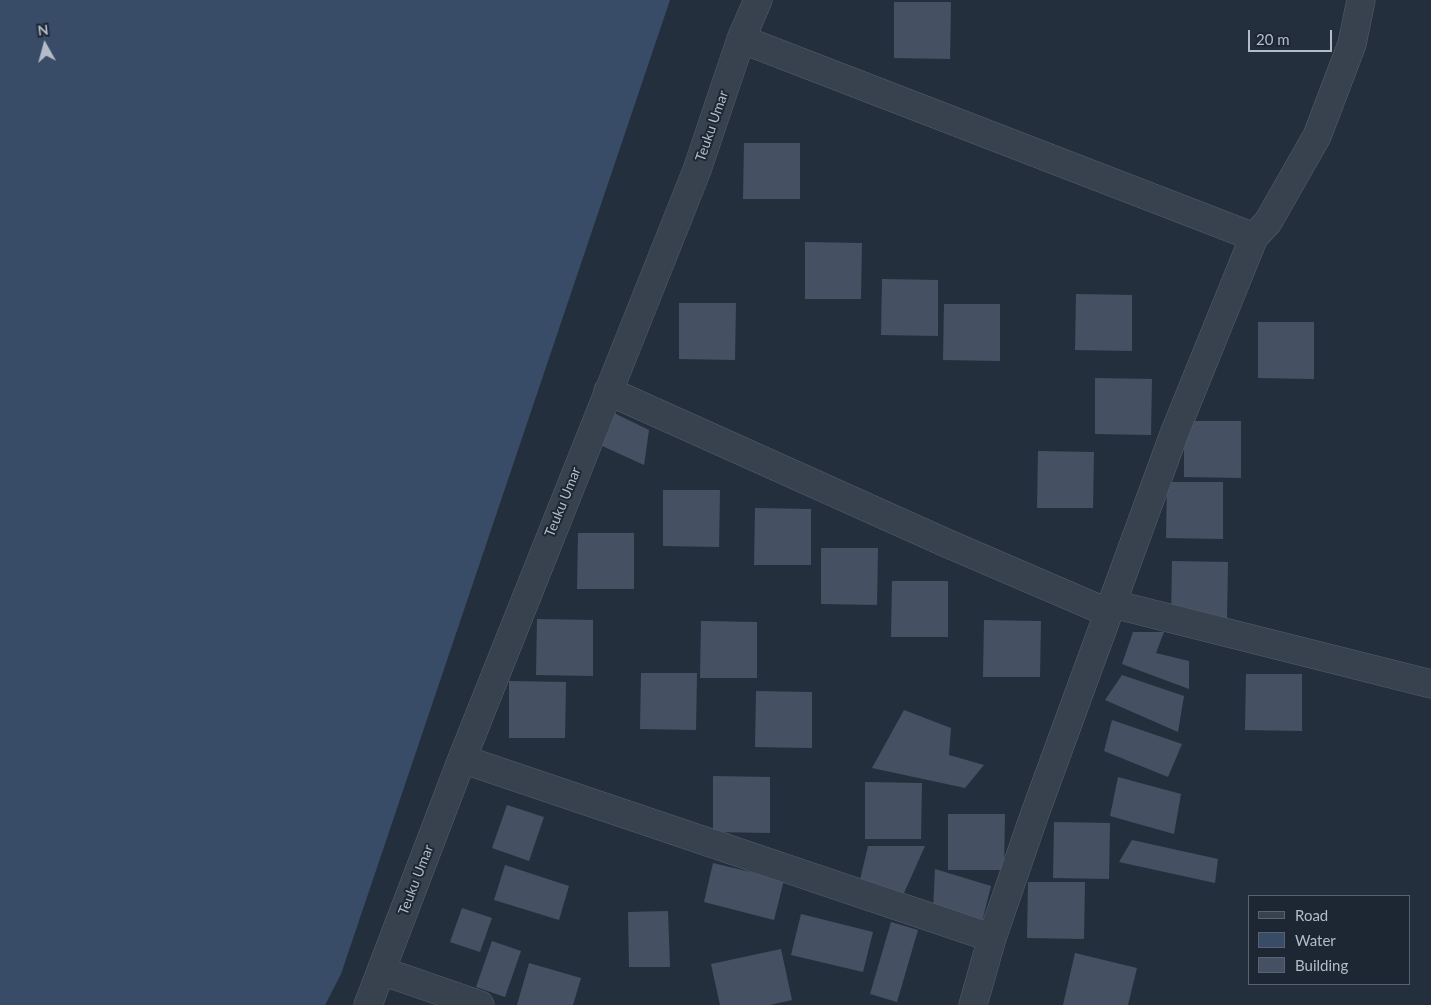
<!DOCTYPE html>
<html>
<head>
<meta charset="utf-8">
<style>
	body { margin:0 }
	#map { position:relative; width:1431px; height:1005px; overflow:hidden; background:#242f3e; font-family:Lato,sans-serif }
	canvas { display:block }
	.legend { position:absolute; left:1248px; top:895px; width:162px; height:90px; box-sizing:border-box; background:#1d2633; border:1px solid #59626f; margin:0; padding:6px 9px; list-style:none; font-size:15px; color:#b4bcc9 }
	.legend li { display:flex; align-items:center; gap:10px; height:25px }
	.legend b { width:25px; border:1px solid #59626f }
	.north { position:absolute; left:20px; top:20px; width:50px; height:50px; -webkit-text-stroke:4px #1d2633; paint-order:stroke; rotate:353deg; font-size:14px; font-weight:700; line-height:20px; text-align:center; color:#b4bcc9 }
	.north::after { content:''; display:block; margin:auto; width:18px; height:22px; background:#b4bcc9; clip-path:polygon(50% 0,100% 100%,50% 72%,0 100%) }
	.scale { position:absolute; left:1248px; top:30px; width:84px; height:22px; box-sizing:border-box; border:2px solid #b4bcc9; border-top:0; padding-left:6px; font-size:15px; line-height:18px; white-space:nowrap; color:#b4bcc9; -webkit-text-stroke:4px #1d2633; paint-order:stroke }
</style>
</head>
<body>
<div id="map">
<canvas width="1431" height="1005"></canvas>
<ul class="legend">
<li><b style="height:6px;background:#38414e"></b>Road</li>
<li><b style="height:14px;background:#394c67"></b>Water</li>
<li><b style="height:14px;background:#455162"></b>Building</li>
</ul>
<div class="north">N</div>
<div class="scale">20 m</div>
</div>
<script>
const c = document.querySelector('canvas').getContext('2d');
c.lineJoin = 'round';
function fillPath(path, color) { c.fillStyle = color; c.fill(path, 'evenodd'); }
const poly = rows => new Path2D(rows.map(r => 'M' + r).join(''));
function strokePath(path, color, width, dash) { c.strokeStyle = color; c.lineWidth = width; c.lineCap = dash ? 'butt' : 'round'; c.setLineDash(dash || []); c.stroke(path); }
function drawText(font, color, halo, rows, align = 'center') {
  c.font = font + ' Lato,sans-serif'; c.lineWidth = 4; c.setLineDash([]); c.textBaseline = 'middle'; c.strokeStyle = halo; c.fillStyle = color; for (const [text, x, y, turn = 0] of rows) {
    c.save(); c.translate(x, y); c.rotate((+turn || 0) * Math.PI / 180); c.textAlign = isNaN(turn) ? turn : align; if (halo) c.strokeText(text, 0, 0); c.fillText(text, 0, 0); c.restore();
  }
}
fillPath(poly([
	[0,0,670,0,341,974,325,1005,0,1005]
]), '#394c67');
fillPath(poly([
	[894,2,951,2,950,59,894,58],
	[744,143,800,143,800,199,743,199],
	[805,242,862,243,861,299,805,299],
	[882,279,938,280,938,336,881,335],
	[1076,294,1132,295,1132,351,1075,350],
	[679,303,736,303,735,360,679,359],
	[944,304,1000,304,1000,361,943,360],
	[1258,322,1314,322,1314,379,1258,378],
	[1095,378,1152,379,1151,435,1095,434],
	[614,413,649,430,644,465,600,445],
	[1184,421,1241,421,1241,478,1184,477],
	[1038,451,1094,452,1093,508,1037,508],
	[1167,482,1223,482,1223,539,1166,538],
	[663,490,720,490,719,547,663,546],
	[755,508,811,509,811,565,754,565],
	[578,533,634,533,634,589,577,589],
	[821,548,878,548,877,605,821,604],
	[1172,561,1228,562,1227,618,1171,618],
	[892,581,948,581,948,637,891,637],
	[537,619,593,620,593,676,536,675],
	[984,620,1041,621,1040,677,983,677],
	[701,621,757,622,757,678,700,678],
	[1133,632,1164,632,1156,653,1189,661,1189,689,1122,664],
	[641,673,697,673,696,730,640,729],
	[1246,674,1302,674,1302,731,1245,730],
	[1122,675,1184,696,1178,732,1105,700],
	[509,681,566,682,565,738,509,738],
	[756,691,812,692,812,748,755,747],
	[904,710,951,728,949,755,984,765,965,788,872,768],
	[1112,720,1182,744,1168,777,1104,751],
	[713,776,770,777,770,833,713,832],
	[1118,777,1181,794,1174,834,1110,816],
	[865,782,922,783,921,839,865,839],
	[507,805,544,817,529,861,492,848],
	[948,814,1005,814,1004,870,948,870],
	[1054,822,1110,823,1109,879,1053,878],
	[1132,840,1218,859,1215,883,1119,862],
	[868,846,925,846,900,902,859,884],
	[713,863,784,880,774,920,704,902],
	[505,865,569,886,559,920,494,900],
	[935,869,991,886,981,926,933,910],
	[1028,882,1085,882,1084,939,1027,938],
	[462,908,492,918,480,952,450,942],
	[668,911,670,967,629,967,628,912],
	[801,914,873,932,863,972,791,955],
	[891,922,918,930,897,1002,870,994],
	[492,941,521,951,505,997,476,987],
	[781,949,792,1000,770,1005,720,1005,711,964],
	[1075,953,1137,968,1128,1005,1063,1005],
	[529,963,581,978,573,1005,517,1005]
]), '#455162');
const minor = poly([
	[741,39,1254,237],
	[608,391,944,542,1109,613],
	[1113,604,1431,684],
	[462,759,992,938,973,1005],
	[992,938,1034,816,1174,434,1254,237,1268,222,1317,136,1352,44,1361,0],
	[382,971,480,1005],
	[368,1005,462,759,697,170,741,39,758,0]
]);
strokePath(minor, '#565f6c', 29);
strokePath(minor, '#38414e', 28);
drawText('14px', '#b4bcc9', '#1d2633', [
	["Teuku Umar",712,126,-71],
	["Teuku Umar",563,502,-68],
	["Teuku Umar",416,880,-69]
]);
</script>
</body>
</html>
